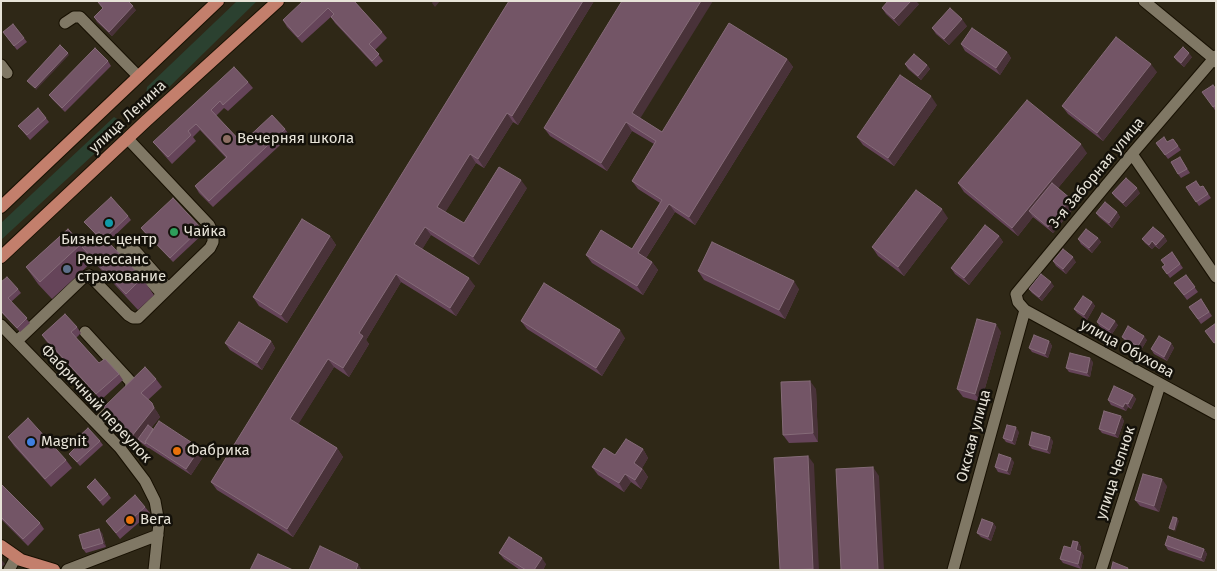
<!DOCTYPE html>
<html>
<head>
<meta charset="utf-8">
<style>
	body { margin:0 }
	#map { position:relative; width:1217px; height:571px; overflow:hidden; background:#2f2817; font-family:"Fira Sans",sans-serif }
	canvas { display:block }
	.frame { position:absolute; inset:0; border:2px solid #e7e3d8; pointer-events:none }
</style>
</head>
<body>
<div id="map">
<canvas width="1217" height="571"></canvas>
<div class="frame"></div>
</div>
<script>
const c = document.querySelector('canvas').getContext('2d');
c.lineJoin = 'round';
function fillPath(path, color) { c.fillStyle = color; c.fill(path, 'evenodd'); }
const poly = rows => new Path2D(rows.map(r => 'M' + r).join(''));
function strokePath(path, color, width, dash) { c.strokeStyle = color; c.lineWidth = width; c.lineCap = dash ? 'butt' : 'round'; c.setLineDash(dash || []); c.stroke(path); }
function drawText(font, color, halo, rows, align = 'center') {
  c.font = font + ' "Fira Sans",sans-serif'; c.lineWidth = 5; c.setLineDash([]); c.textBaseline = 'middle'; c.strokeStyle = halo; c.fillStyle = color; for (const [text, x, y, turn = 0] of rows) {
    c.save(); c.translate(x, y); c.rotate((+turn || 0) * Math.PI / 180); c.textAlign = isNaN(turn) ? turn : align; if (halo) c.strokeText(text, 0, 0); c.fillText(text, 0, 0); c.restore();
  }
}
fillPath(poly([
	[237,1,257,1,159,97,153,100,149,98,146,94,147,87],
	[114,117,119,120,123,126,119,131,1,240,1,223]
]), '#2b4130');
const minor = poly([
	[1144,1,1213,58,1216,62],
	[65,23,74,17,80,17,138,76],
	[1216,56,1132,154,1016,294,1018,302,1025,310,1216,414],
	[1,65,7,73],
	[1132,154,1216,277],
	[162,294,122,250,122,248,127,243,130,245,168,288],
	[1,325,120,448,145,481,155,501,159,523,154,570],
	[85,332,130,381,131,385,130,390,97,423],
	[17,341,84,277,89,275,128,315,133,318,138,318,210,248,213,242,213,233,209,225,128,139],
	[9,570,16,557],
	[67,570,158,535],
	[953,570,1025,310],
	[1101,570,1160,385]
]);
const major = poly([
	[1,207,218,1],
	[1,257,146,121,278,1],
	[1,546,21,560,54,570]
]);
strokePath(minor, '#171002', 13);
strokePath(major, '#171002', 14);
strokePath(minor, '#807865', 11);
strokePath(major, '#c37f6c', 12);
fillPath(poly([
	[354,1,382,32,387,38,375,50,383,61,376,67,335,23,331,17,333,15,302,43,287,27,283,20],
	[509,1,594,1,518,125,513,122,484,168,476,163,445,212,464,223,527,188,479,265,431,235,422,249,475,286,456,316,401,282,366,340,369,344,349,377,334,367,298,424,337,448,343,457,293,537,217,490,211,482],
	[98,2,136,10,112,36,97,22,94,17,103,8],
	[919,4,899,26,886,14,882,8],
	[967,26,949,45,936,34,932,28],
	[6,36,24,38,27,42,17,50],
	[961,44,1007,52,1011,58,1000,75,965,51],
	[1174,57,1192,57,1184,67,1177,61],
	[787,59,793,67,695,225,675,212,646,258,652,262,658,270,643,295,592,263,586,255,632,249,660,203,638,189,632,181,654,144,632,131,607,171,550,136,544,128,640,118,662,132],
	[108,61,111,66,65,112,52,99,49,95],
	[905,64,927,65,930,69,921,80,908,69],
	[1157,72,1103,141,1068,114,1062,106],
	[248,82,253,88,228,111,224,108,216,116,242,143,285,129,290,136,213,207,199,193,195,186,226,158,200,130,193,137,196,141,172,164,158,148,153,142],
	[1216,89,1216,112,1213,107],
	[937,105,894,166,863,145,857,137],
	[46,118,49,122,30,140,18,126],
	[1173,139,1181,150,1168,159,1156,143,1167,142],
	[1087,153,1058,188,1076,205,1053,233,1033,217,1018,236,964,192,958,183],
	[1180,157,1190,173,1181,178,1178,174],
	[1203,186,1211,198,1199,206,1186,187,1201,187],
	[1112,193,1140,193,1126,207,1115,197],
	[1117,212,1120,217,1112,228,1099,217,1096,213],
	[128,216,131,220,108,242,142,278,154,295,138,310,93,261,52,299,38,284,26,267,68,229,82,245,95,234,84,222],
	[948,218,904,276,878,256,872,247],
	[141,228,201,228,204,233,173,262,144,232],
	[330,236,336,245,287,323,259,306,253,297],
	[999,236,1003,242,969,285,955,274,951,268],
	[1164,236,1167,241,1159,249,1155,246,1152,249,1145,243,1142,239],
	[1098,238,1101,242,1092,253,1081,244,1078,239],
	[1172,252,1183,268,1170,278,1162,267,1165,265],
	[1053,261,1076,262,1066,274,1056,266],
	[698,271,799,289,785,319,704,280],
	[1186,275,1198,292,1187,300,1174,283],
	[1,282,18,289,21,293,11,302,30,323,20,332,1,312],
	[1054,286,1042,301,1032,293,1029,289],
	[1201,299,1212,316,1201,324,1189,307],
	[1092,302,1095,306,1087,320,1077,313,1074,309],
	[521,321,625,338,602,376,527,329],
	[1097,322,1118,325,1112,334,1100,327],
	[77,327,81,333,76,338,99,363,119,374,123,380,101,400,46,341,42,335],
	[1001,332,981,402,963,397,957,389],
	[1122,337,1147,340,1141,350,1125,341],
	[271,341,275,348,262,370,230,350,225,343],
	[1049,341,1052,346,1048,358,1032,352,1029,348],
	[1171,343,1174,348,1167,361,1154,354,1151,349],
	[1093,362,1090,377,1069,372,1066,368],
	[156,379,162,387,148,400,157,412,160,417,151,428,200,448,205,454,191,475,149,448,148,448,140,442,138,445,110,415,104,407],
	[816,389,818,442,789,443,783,435],
	[1133,395,1136,399,1131,409,1128,407,1126,411,1111,405,1108,400],
	[1121,416,1124,421,1118,438,1102,433,1099,429],
	[1019,432,1015,445,1006,442,1003,438],
	[8,437,66,460,72,468,51,487,14,446],
	[100,441,103,445,80,466,69,454,76,447,73,442],
	[1053,441,1050,454,1032,449,1029,445],
	[643,449,648,458,642,468,648,477,641,489,631,482,624,492,598,475,592,467,615,455],
	[1014,462,1010,475,998,472,995,467],
	[1,484,40,523,44,529,28,546,1,519],
	[1167,486,1159,512,1140,506,1135,500],
	[87,487,108,494,111,498,103,506],
	[145,507,150,513,120,539,106,521],
	[993,523,996,527,991,541,981,537,977,533],
	[102,533,106,547,86,553,83,549],
	[1078,542,1081,547,1080,552,1081,552,1084,556,1081,569,1063,563,1060,559,1071,548],
	[1165,545,1204,549,1207,554,1204,562,1168,550],
	[499,553,546,564,543,570,520,570,504,559]
]), '#654459');
fillPath(poly([
	[433,1,440,1,435,7,432,3],
	[583,1,594,1,518,125,512,116],
	[701,1,713,1,638,122,632,113],
	[911,1,916,1,919,4,899,26,894,19],
	[133,6,136,10,112,36,109,32],
	[962,19,967,26,949,45,944,39],
	[1007,52,1011,58,1000,75,996,68],
	[68,53,69,55,36,90,35,88],
	[1189,53,1192,57,1184,67,1181,63],
	[787,59,793,67,695,225,689,217],
	[1151,64,1157,72,1103,141,1097,133],
	[927,65,930,69,921,80,918,76],
	[931,96,937,105,894,166,888,158],
	[507,113,513,122,484,168,478,159],
	[626,122,632,131,607,171,601,163],
	[1081,144,1087,153,1035,216,1029,211,1033,217,1018,236,1012,228],
	[470,154,476,163,443,216,437,207],
	[521,180,527,188,479,265,473,257],
	[1137,188,1140,193,1126,207,1123,203],
	[1071,199,1076,205,1053,233,1048,227],
	[669,204,675,212,644,261,638,253],
	[942,209,948,218,904,276,898,267],
	[1117,212,1120,217,1112,228,1109,223],
	[425,227,431,235,420,253,414,244],
	[330,236,336,245,287,323,281,315],
	[999,236,1003,242,969,285,964,278],
	[1164,236,1167,241,1159,249,1156,245],
	[1098,238,1101,242,1092,253,1089,248],
	[1152,241,1155,246,1152,249,1149,245],
	[1073,257,1076,262,1066,274,1063,269],
	[652,262,658,270,643,295,637,286],
	[396,274,401,282,366,340,369,344,349,377,343,368,359,333],
	[469,278,475,286,456,316,450,308],
	[794,281,799,289,785,319,779,310],
	[1051,282,1054,286,1042,301,1039,297],
	[1092,302,1095,306,1087,320,1084,315],
	[1115,321,1118,325,1112,334,1109,330],
	[996,324,1001,332,981,402,975,394],
	[620,330,625,338,602,376,596,368],
	[1144,336,1147,340,1141,350,1138,346],
	[271,341,275,348,262,370,257,363],
	[1049,341,1052,346,1048,358,1045,354],
	[1171,343,1174,348,1167,361,1164,357],
	[1090,358,1093,362,1090,377,1087,373],
	[328,359,334,367,296,428,290,419],
	[810,381,816,389,818,442,813,433],
	[1133,395,1136,399,1131,409,1128,404],
	[152,403,157,412,160,417,141,441,138,439,140,442,138,445,132,436],
	[1125,403,1128,407,1126,411,1123,407],
	[1121,416,1124,421,1118,438,1115,434],
	[1016,427,1019,432,1015,445,1012,441],
	[1050,437,1053,441,1050,454,1047,450],
	[200,448,205,454,191,475,186,469],
	[337,448,343,457,293,537,287,529],
	[643,449,648,458,640,472,634,463],
	[808,456,814,464,819,570,814,570,813,569],
	[1011,458,1014,462,1010,475,1007,471],
	[873,467,879,476,884,570,878,570],
	[642,469,648,477,641,489,635,480],
	[625,474,631,482,624,492,619,483],
	[1162,479,1167,486,1159,512,1154,506],
	[1177,518,1179,521,1175,532,1174,530],
	[993,523,996,527,991,541,988,537],
	[99,529,102,533,106,547,103,543],
	[1078,542,1081,547,1079,555,1076,550],
	[1204,549,1207,554,1204,562,1201,558],
	[1081,552,1084,556,1081,569,1078,564],
	[542,558,546,564,543,570,534,570],
	[1,559,5,564,1,568],
	[358,564,362,570,356,570]
]), '#493239');
const building = poly([
	[98,1,128,1,133,6,109,32,94,17,103,8,98,2,98,1],
	[303,1,354,1,382,32,369,44,379,54,372,61,331,17,334,14,328,8,298,37,283,20,303,1],
	[509,1,583,1,512,116,507,113,478,159,470,154,437,207,464,223,499,167,521,180,473,257,425,227,414,244,469,278,450,308,396,274,359,333,363,336,343,368,328,359,290,419,337,448,287,529,211,482,509,1],
	[622,1,701,1,632,113,662,132,729,23,787,59,689,217,669,204,638,253,652,262,637,286,586,255,601,230,632,249,662,200,632,181,656,141,626,122,601,163,544,128,622,1],
	[888,1,911,1,894,19,882,8,888,1],
	[950,8,962,19,944,39,932,28,950,8],
	[13,24,24,38,14,46,3,32,13,24],
	[972,28,1007,52,996,68,961,44,972,28],
	[1116,37,1151,64,1097,133,1062,106,1116,37],
	[60,45,68,53,35,88,27,81,60,45],
	[1183,47,1189,53,1181,63,1174,57,1183,47],
	[95,48,108,61,62,108,49,95,95,48],
	[914,54,927,65,918,76,905,64,914,54],
	[234,67,248,82,223,105,220,101,211,110,242,143,272,115,285,129,209,201,195,186,227,157,196,124,188,131,191,135,168,157,153,142,234,67],
	[900,75,931,96,888,158,857,137,900,75],
	[1213,85,1216,89,1216,105,1213,107,1202,92,1213,85],
	[1027,100,1081,144,1012,228,958,183,1027,100],
	[38,108,46,118,27,135,18,126,38,108],
	[1164,137,1167,142,1173,139,1178,146,1165,155,1156,143,1164,137],
	[1180,157,1187,169,1178,174,1171,162,1180,157],
	[1126,178,1137,188,1123,203,1112,193,1126,178],
	[1196,181,1200,187,1203,186,1208,194,1196,202,1186,187,1196,181],
	[1052,183,1071,199,1048,227,1029,211,1052,183],
	[916,190,942,209,898,267,872,247,916,190],
	[111,197,128,216,105,238,99,232,96,234,84,222,111,197],
	[173,198,201,228,170,258,141,228,173,198],
	[1105,202,1117,212,1109,223,1096,213,1105,202],
	[302,219,330,236,281,315,253,297,302,219],
	[985,225,999,236,964,278,951,268,985,225],
	[1153,227,1164,236,1156,245,1152,241,1149,245,1142,239,1153,227],
	[68,229,81,244,40,282,26,267,68,229],
	[1086,229,1098,238,1089,248,1078,239,1086,229],
	[99,232,142,278,126,294,82,247,99,232],
	[95,234,96,234,83,246,82,245,95,234],
	[712,242,794,281,779,310,698,271,712,242],
	[1063,249,1073,257,1063,269,1053,261,1063,249],
	[1172,252,1180,264,1167,274,1162,267,1165,265,1161,260,1172,252],
	[1041,274,1051,282,1039,297,1029,289,1041,274],
	[1186,275,1195,287,1184,295,1174,283,1186,275],
	[7,277,18,289,8,298,27,318,17,328,1,311,1,282,7,277],
	[544,283,620,330,596,368,521,321,544,283],
	[1083,296,1092,302,1084,315,1074,309,1083,296],
	[1201,299,1209,312,1198,319,1189,307,1201,299],
	[1102,313,1115,321,1109,330,1097,322,1102,313],
	[65,314,77,327,71,332,99,363,105,359,119,374,96,394,42,335,65,314],
	[977,319,996,324,975,394,957,389,977,319],
	[239,322,271,341,257,363,225,343,239,322],
	[1216,323,1216,342,1214,343,1205,331,1216,323],
	[1128,326,1144,336,1138,346,1122,337,1128,326],
	[1034,335,1049,341,1045,354,1029,348,1034,335],
	[1159,336,1171,343,1164,357,1151,349,1159,336],
	[1070,353,1090,358,1087,373,1066,368,1070,353],
	[145,367,156,379,141,393,152,403,154,408,132,436,104,407,145,367],
	[810,381,813,433,783,435,781,382,810,381],
	[1114,386,1133,395,1128,404,1125,403,1123,407,1108,400,1114,386],
	[1104,411,1121,416,1115,434,1099,429,1104,411],
	[28,418,66,460,45,479,8,437,28,418],
	[159,421,200,448,186,469,145,442,159,421],
	[148,425,153,429,145,442,146,443,145,444,138,439,148,425],
	[1007,425,1016,427,1012,441,1003,438,1007,425],
	[88,428,100,441,77,462,69,454,77,446,73,442,88,428],
	[1032,432,1050,437,1047,450,1029,445,1032,432],
	[626,439,643,449,634,463,642,469,635,480,625,474,619,483,592,467,604,448,615,455,626,439],
	[999,454,1011,458,1007,471,995,467,999,454],
	[808,456,813,569,780,570,774,458,808,456],
	[873,467,878,570,841,570,836,469,873,467],
	[1143,474,1162,479,1154,506,1135,500,1143,474],
	[95,479,108,494,100,501,87,487,95,479],
	[1,484,40,523,23,539,1,517,1,484],
	[135,495,145,507,116,533,106,521,135,495],
	[1173,517,1177,518,1174,530,1169,528,1173,517],
	[982,519,993,523,988,537,977,533,982,519],
	[99,529,103,543,83,549,79,535,99,529],
	[1168,536,1204,549,1201,558,1165,545,1168,536],
	[509,537,542,558,534,570,526,570,499,553,509,537],
	[1073,541,1078,542,1076,550,1081,552,1078,564,1060,559,1064,546,1071,548,1073,541],
	[320,546,358,564,356,570,309,570,320,546],
	[258,554,293,570,250,570,258,554],
	[1113,562,1128,568,1127,570,1111,570,1113,562]
]);
fillPath(building, '#735566');
strokePath(building, '#856b78', 1);
for (const [x, y, r, color] of [
	[227,139,5,"#8d6e63"],
	[109,223,5,"#0f9aa8"],
	[174,232,5,"#2e9e5b"],
	[67,269,5,"#5c6f8a"],
	[31,442,5,"#3f7fe0"],
	[177,451,5,"#e8710a"],
	[130,520,5,"#e8710a"]
]) { const dot = new Path2D(); dot.arc(x, y, r, 0, 2 * Math.PI); c.fillStyle = color; c.fill(dot); strokePath(dot, '#14110a', 2); }
drawText('15px', '#e7e3d8', '#14110a', [
	["улица Ленина",128,117,-43],
	["3-я Заборная улица",1097,173,-50],
	["улица Обухова",1127,349,29],
	["Фабричный переулок",96,404,47],
	["Окская улица",974,436,-75],
	["улица Челнок",1116,473,-72]
]);
drawText('15px', '#e7e3d8', '#14110a', [
	["Вечерняя школа",237,139],
	["Чайка",184,232],
	["Бизнес-центр",109,240,"center"],
	["Ренессанс",77,260],
	["страхование",77,277],
	["Magnit",41,442],
	["Фабрика",187,451],
	["Вега",140,520]
], 'left');
</script>
</body>
</html>
